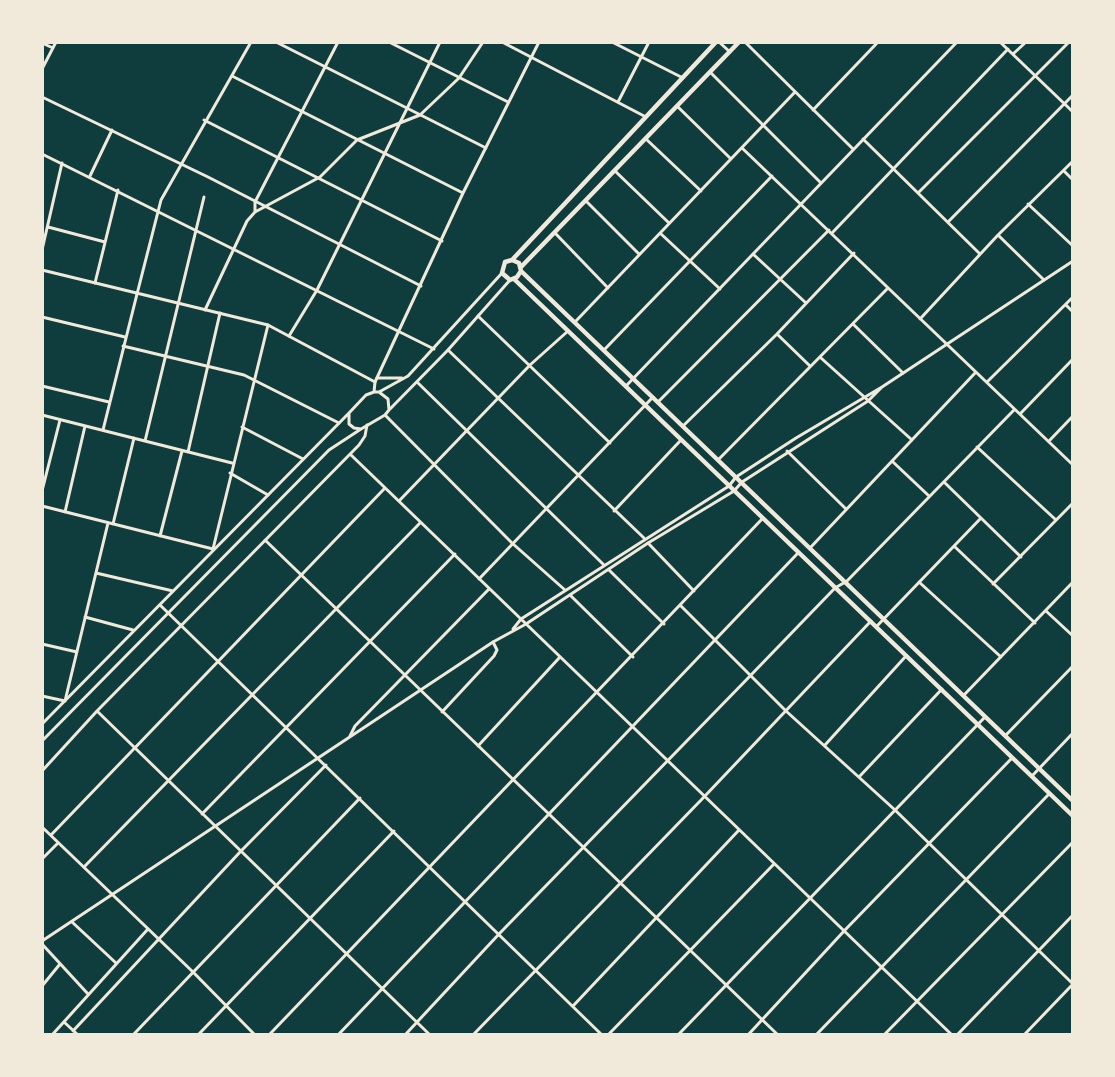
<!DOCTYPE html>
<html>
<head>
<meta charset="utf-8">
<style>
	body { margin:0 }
	#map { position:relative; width:1115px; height:1077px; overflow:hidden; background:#0f3d3e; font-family:Montserrat,sans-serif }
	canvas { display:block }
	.frame { position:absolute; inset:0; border:44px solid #f1e9da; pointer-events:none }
</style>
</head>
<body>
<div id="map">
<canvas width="1115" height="1077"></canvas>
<div class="frame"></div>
</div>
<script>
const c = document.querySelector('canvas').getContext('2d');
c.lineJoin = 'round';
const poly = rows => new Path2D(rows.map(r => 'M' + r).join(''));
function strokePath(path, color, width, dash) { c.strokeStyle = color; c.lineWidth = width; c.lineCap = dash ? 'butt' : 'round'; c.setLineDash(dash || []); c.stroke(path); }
strokePath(poly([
	[276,42,486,148],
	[389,42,508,102],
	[502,42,646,117],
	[612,42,683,78],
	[719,42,730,52],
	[745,42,853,149],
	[1000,42,1073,112],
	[42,43,53,48],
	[1013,54,1026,42],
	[42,69,56,42],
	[710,72,821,183],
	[232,76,463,193],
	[42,97,208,177,421,286],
	[618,102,649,42],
	[677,106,731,159],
	[813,110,878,42],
	[204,120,442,241],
	[646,139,701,191],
	[863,139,980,254],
	[742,148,1073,465],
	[42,154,434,349],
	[615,171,669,223],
	[1064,171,1073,180],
	[90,176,112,130],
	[918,193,1069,42],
	[586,201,639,254],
	[1028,204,1073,246],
	[255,212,255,202,338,42],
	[948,222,1073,95],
	[48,227,105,242],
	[555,233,608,288],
	[660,233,720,289],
	[832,233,1008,49],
	[998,235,1044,280],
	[42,250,62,163],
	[753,254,806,303],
	[95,283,118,190],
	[1066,305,1073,312],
	[205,310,247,221,255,212,320,177,357,140,420,115,459,78,483,42],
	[478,316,610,443],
	[42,317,125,337],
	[920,319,998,235,1073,161],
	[575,322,795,92],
	[853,324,903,373],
	[777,334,810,366],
	[289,336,317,290,440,42],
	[123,346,244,375,339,423],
	[448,350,644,538],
	[604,350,772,176],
	[821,358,912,440],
	[375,382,463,193,539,42],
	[417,382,604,565],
	[987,382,1073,297],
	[42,386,109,402],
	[626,386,957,42],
	[658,402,829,230],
	[1020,414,1073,359],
	[42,415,232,463],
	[385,415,512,543,565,590],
	[683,426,777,334,854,253],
	[242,427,303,459],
	[103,430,137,294],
	[145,441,204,197],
	[1049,441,1073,416],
	[977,447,1056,520],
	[787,451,846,509],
	[188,452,220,313],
	[350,454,952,1035],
	[719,459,888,288],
	[893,462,929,496],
	[230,473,268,495],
	[944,482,1021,557],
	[42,491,60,420],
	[399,501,530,365,568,331],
	[42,506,213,549,268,325],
	[614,511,681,440],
	[65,512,85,426],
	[113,524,134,438],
	[160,536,182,451],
	[265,540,778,1035],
	[648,543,694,591],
	[954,546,1035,623],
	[810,548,976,372],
	[609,570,664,624],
	[96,573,173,591],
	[479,579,653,397],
	[919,582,1001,657],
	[993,584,1073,503],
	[570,595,633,657],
	[160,605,602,1035],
	[681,606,786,711,895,810,1073,984,1024,1035],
	[1046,611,1073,636],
	[85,617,133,630],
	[876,627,981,518],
	[42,644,77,652],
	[964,695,1073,582],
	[42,696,65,701,108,523],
	[97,711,430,1035],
	[442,712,494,656,497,650,493,642],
	[1006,735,1073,666],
	[350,736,355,726,489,589],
	[825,745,906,656],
	[478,746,560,657],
	[42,771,97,711,359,445,365,436,367,425],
	[1032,776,1073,733],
	[859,777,942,689],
	[202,814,455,554],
	[51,835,385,488],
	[42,859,58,843],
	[84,867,420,523],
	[72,922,116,963],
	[42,944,88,994],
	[42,986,60,964],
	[573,1006,739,830],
	[64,1022,78,1035],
	[73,1031,241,851,326,765],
	[52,1035,148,929],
	[133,1035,360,798],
	[198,1035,394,831],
	[269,1035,763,518],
	[338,1035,798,553],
	[405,1035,499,934,751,675,835,588,847,581,1014,410],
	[473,1035,704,797,871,621],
	[608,1035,774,864],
	[748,1035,845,930,1012,758],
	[816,1035,1049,794],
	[884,1035,1073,842],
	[957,1035,1073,915]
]), '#f1e9da', 3);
strokePath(poly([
	[42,270,268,325,375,382,374,392],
	[137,294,161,200,251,42],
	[377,378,402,378],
	[374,392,379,392,388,399,389,410,385,415,361,429,354,428,349,424,349,413,366,395,374,392],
	[379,392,408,376,502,273],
	[389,410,448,350,510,280],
	[513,629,521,619,729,486,736,477,796,438,882,387,1073,261],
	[42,724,349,413],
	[42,741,329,450,361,429],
	[42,827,193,972,255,1035],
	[42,941,493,642,526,624,648,543,734,491,742,482,868,401,882,387],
	[678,1035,985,717]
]), '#f1e9da', 3);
strokePath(poly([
	[512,260,519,263,521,271,517,277,510,280,502,273,505,262,512,260,716,42],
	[521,267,739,42],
	[521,271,1073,801],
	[514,279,1073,816]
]), '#f1e9da', 4.5);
</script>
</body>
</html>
